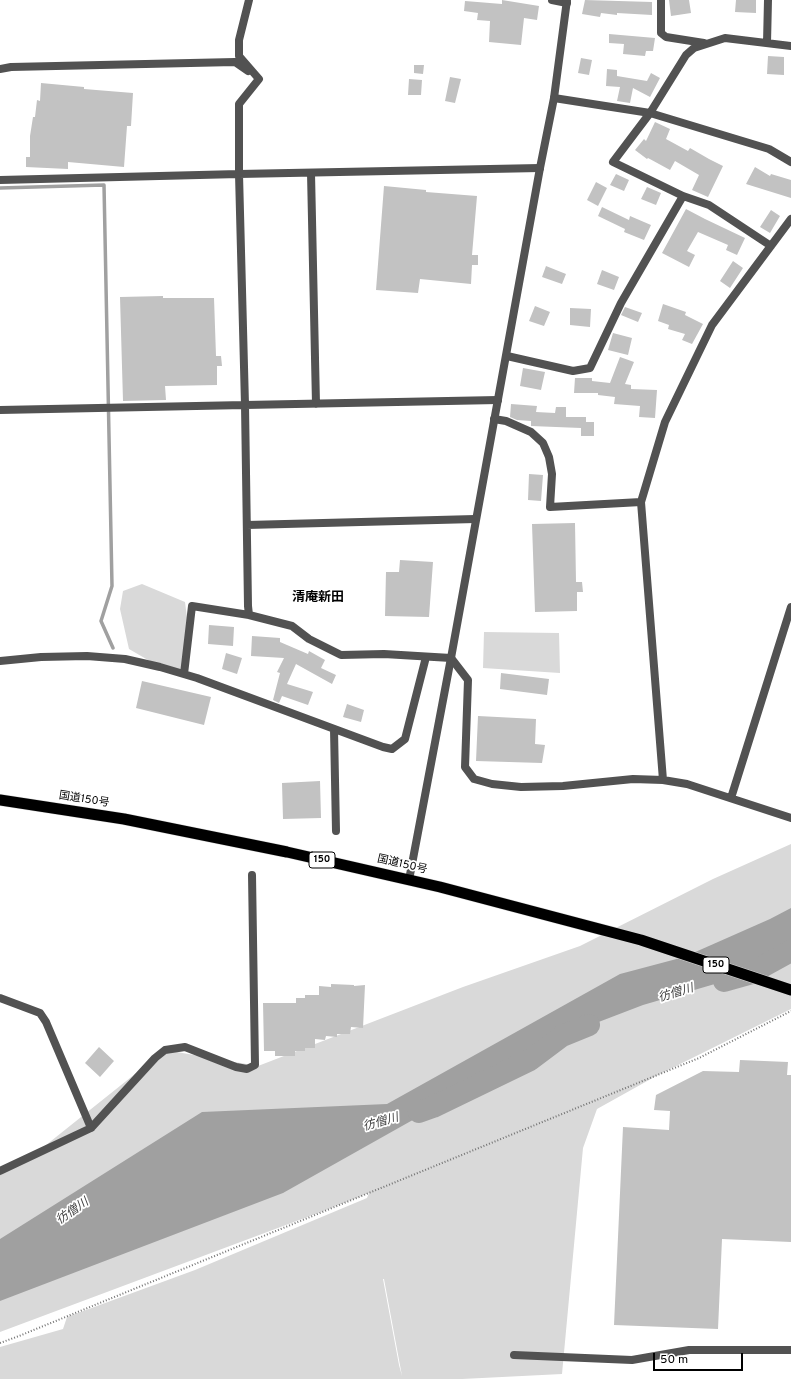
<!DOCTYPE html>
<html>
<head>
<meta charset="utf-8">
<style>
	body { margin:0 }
	#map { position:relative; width:791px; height:1379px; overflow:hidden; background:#fff; font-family:Overpass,sans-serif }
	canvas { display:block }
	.scale { position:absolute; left:653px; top:1353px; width:90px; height:18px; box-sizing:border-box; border:2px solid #000; border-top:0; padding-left:5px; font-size:12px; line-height:14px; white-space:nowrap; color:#000; -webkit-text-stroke:3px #fff; paint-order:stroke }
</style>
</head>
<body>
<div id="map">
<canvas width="791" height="1379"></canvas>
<div class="scale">50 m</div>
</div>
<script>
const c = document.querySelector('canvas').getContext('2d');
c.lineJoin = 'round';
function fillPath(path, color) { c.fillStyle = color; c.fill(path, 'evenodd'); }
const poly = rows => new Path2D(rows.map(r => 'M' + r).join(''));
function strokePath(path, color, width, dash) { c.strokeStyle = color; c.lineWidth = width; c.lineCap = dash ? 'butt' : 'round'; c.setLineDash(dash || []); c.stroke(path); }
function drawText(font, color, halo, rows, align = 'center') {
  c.font = font + ' Overpass,"Noto Sans JP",sans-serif'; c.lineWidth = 3.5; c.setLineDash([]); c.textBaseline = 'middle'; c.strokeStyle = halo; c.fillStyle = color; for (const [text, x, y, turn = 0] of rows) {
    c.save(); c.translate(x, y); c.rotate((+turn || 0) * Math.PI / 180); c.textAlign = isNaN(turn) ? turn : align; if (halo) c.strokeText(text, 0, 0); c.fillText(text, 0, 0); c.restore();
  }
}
fillPath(poly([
	[142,584,185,602,189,633,184,674,160,667,129,649,120,609,123,591],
	[484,632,559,633,560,673,483,668],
	[791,844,791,1009,658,1075,597,1109,583,1148,562,1374,462,1379,0,1379,0,1347,63,1329,67,1317,195,1270,367,1198,369,1193,326,1210,0,1332,0,1170,31,1157,165,1050,258,1066,463,987,580,946,713,879],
	[383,1279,384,1279,402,1376,399,1365]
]), '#d9d9d9');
fillPath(poly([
	[791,908,791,946,749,974,643,1005,562,1036,283,1193,0,1301,0,1239,202,1112,387,1104,620,974,684,957,770,919]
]), '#a0a0a0');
strokePath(poly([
	[0,188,104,185,112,586,101,621,113,648]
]), '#a0a0a0', 3.5);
strokePath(poly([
	[724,981,749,974,791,951],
	[419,1112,433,1107,530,1060,562,1036,589,1025]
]), '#a0a0a0', 22);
fillPath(poly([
	[502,0,539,6,537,20,524,18,521,45,489,42,490,21,477,20,478,13,464,11,465,1,502,4],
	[585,0,652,2,652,15,617,13,617,15,601,13,600,17,582,14],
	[669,0,689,0,691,13,671,16],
	[736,0,756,0,756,13,735,12],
	[609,34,655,38,653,51,646,51,645,56,623,54,624,44,609,43],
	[768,56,784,57,784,75,767,74],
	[581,58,592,60,589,75,578,73],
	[414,65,424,65,423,74,414,73],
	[607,69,617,70,617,76,647,81,651,73,660,78,650,97,633,88,630,103,617,101,620,87,606,86],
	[450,77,461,79,455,103,445,101],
	[409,79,422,80,421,95,408,95],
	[41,83,84,87,84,89,133,93,131,126,127,126,124,167,68,162,68,169,26,167,26,157,30,157,30,136,33,117,35,117,37,100,40,101],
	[655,122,670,129,666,139,688,151,690,148,709,159,723,166,708,197,692,190,699,175,675,161,670,170,648,158,647,159,635,150,644,139,646,141],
	[755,167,770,176,771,174,791,180,791,198,746,184],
	[616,174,629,180,624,191,610,185],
	[596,182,607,188,598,206,587,200],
	[384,186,426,190,426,192,477,196,472,255,478,255,478,265,472,265,471,284,420,279,418,293,376,290],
	[647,187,661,193,656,205,641,199],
	[602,207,629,220,630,216,651,225,644,240,624,232,625,229,598,216],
	[686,209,705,219,745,238,737,255,726,250,728,245,698,232,687,251,695,255,689,267,662,253],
	[771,210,780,216,770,233,760,227],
	[733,261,743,268,730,288,720,281],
	[546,266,566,274,562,284,542,277],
	[602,270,619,277,614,290,597,284],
	[163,296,163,298,214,298,216,356,221,356,222,366,217,366,217,385,165,386,166,400,123,401,120,297],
	[663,304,686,312,685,315,703,324,692,344,682,340,685,334,668,329,669,325,658,321],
	[535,306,550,312,544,326,529,321],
	[625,307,642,313,638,322,621,315],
	[570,308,591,309,590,327,570,325],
	[613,333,632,338,628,355,608,350],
	[620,357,634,362,625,384,631,385,631,389,657,390,655,418,639,417,640,406,614,404,615,397,598,395,598,393,574,393,575,378,592,378,592,381,610,383],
	[523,368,545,372,541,390,520,386],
	[511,404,537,406,536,412,555,413,556,407,566,407,566,417,586,417,586,422,594,422,594,436,581,436,581,428,531,426,531,421,517,420,510,417],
	[529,474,543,475,541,501,528,500],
	[575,523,576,582,582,582,583,592,577,592,577,611,535,612,532,524],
	[400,560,433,562,429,617,385,616,386,572,399,572],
	[209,625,234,627,233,646,208,644],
	[252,636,280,638,280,642,308,654,309,651,325,660,321,668,336,675,332,684,296,664,287,684,313,692,308,705,282,696,279,703,273,700,280,673,277,672,284,658,251,656],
	[226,653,242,658,237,674,222,669],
	[501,673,549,679,547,695,500,689],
	[142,681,211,697,204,725,136,708],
	[347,704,364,710,361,722,343,717],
	[478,716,536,719,535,744,545,745,542,763,476,761],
	[320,781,321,818,283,819,282,783],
	[331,984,354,985,354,986,365,985,363,1028,351,1027,350,1034,337,1034,337,1037,326,1036,325,1040,315,1039,315,1048,305,1048,305,1051,295,1051,295,1056,275,1056,275,1051,264,1051,263,1003,296,1003,296,998,305,998,305,995,319,995,319,986,331,987],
	[99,1047,114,1061,100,1077,85,1063],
	[740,1060,788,1062,787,1075,791,1075,791,1242,722,1239,718,1329,614,1325,623,1127,669,1130,670,1111,654,1110,656,1095,703,1071,739,1072]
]), '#c2c2c2');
const trunk = poly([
	[0,800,124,819,287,852,440,887,641,940,791,990]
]);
strokePath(trunk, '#dbdbdb', 12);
strokePath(poly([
	[0,1343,19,1336,699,1058,791,1011]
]), '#747474', 2, [1, 2]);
strokePath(poly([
	[249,0,239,40,239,56,259,79,239,104,239,174,245,405,248,606,249,615],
	[552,0,567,3],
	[661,0,661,33,666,37,704,43],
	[767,43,768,0],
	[0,69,11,67,235,62,248,71],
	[554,98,650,113,769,149,791,162],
	[311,173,316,404],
	[0,180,239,174,540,168],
	[771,246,709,205,683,196,613,162,650,113,686,55,694,48,725,38,791,46],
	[507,356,573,371,590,368,621,303,683,196],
	[0,410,245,405,498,400],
	[494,419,506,421,531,432,543,443,549,457,552,474,550,507,641,502],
	[247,525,475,519],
	[0,661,41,657,87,656,125,659,160,667,197,678,383,747,392,749,405,739,426,657],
	[184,674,192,606,249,615,292,626,309,639,341,655,384,654,451,658,468,680,465,767,474,779,492,784,521,787,563,786,633,779,663,780,687,784,791,818],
	[334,729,336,831],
	[663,780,641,502,665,422,712,325,791,219],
	[731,798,791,607],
	[0,998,40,1013,46,1022,91,1128],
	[0,1171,91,1128,155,1058,165,1050,185,1047,236,1067,247,1069,255,1065,252,875],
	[514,1355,632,1360,689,1350,791,1350]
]), '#525252', 8);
strokePath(poly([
	[409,880,451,658,540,168,554,98,567,0]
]), '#525252', 8);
strokePath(trunk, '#000', 11);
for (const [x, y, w] of [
	[322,860,26],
	[716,965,26]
]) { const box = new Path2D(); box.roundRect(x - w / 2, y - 8, w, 16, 3); c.fillStyle = '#fff'; c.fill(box); strokePath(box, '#000', 1); }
drawText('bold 10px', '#000', null, [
	["150",322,860],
	["150",716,965]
]);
drawText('11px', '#000', '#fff', [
	["国道150号",84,800,9],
	["国道150号",402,865,13]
]);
drawText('italic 12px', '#414141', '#fff', [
	["彷僧川",676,994,-17],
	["彷僧川",381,1123,-16],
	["彷僧川",73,1212,-35]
]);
drawText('bold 13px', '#000', '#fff', [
	["清庵新田",318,598]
]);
</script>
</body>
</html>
